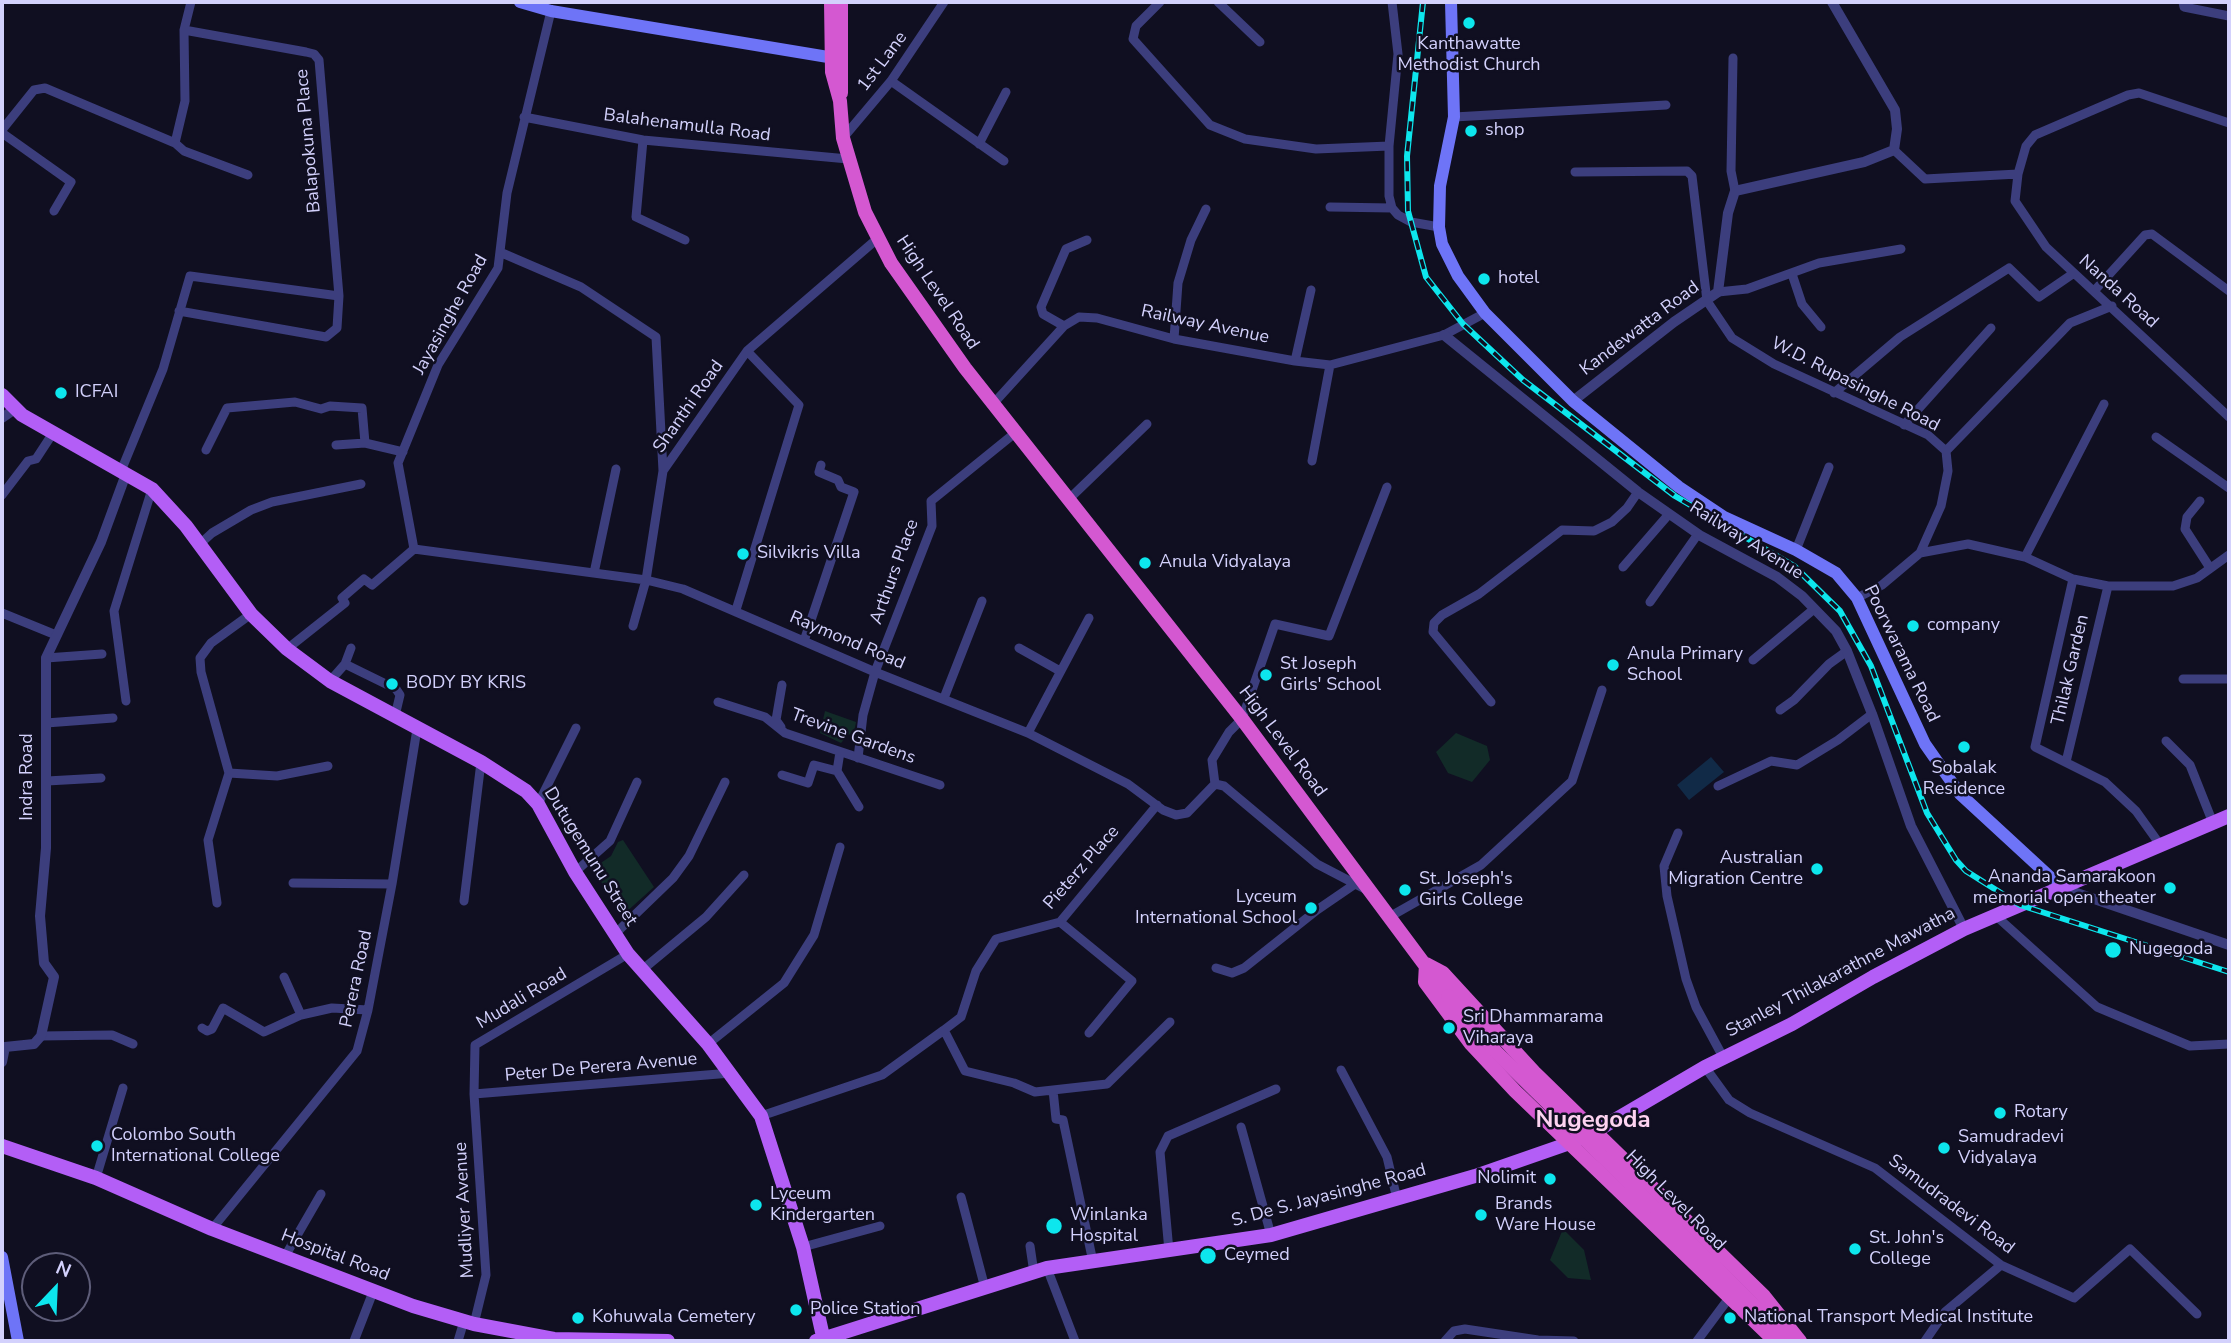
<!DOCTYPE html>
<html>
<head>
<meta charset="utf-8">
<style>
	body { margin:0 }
	#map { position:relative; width:2231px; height:1343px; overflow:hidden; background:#100f21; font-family:"Nunito Sans",sans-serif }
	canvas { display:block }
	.frame { position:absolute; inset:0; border:4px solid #d3d1fc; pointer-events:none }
	.north { position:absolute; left:21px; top:1252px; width:70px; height:70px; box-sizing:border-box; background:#100f21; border:2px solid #5e5d79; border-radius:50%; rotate:23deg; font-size:19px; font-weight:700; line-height:28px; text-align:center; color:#d3d1fc }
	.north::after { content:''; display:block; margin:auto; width:24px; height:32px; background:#0de6ed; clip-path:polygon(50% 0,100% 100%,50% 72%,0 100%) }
</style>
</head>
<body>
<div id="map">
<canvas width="2231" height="1343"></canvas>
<div class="frame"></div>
<div class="north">N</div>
</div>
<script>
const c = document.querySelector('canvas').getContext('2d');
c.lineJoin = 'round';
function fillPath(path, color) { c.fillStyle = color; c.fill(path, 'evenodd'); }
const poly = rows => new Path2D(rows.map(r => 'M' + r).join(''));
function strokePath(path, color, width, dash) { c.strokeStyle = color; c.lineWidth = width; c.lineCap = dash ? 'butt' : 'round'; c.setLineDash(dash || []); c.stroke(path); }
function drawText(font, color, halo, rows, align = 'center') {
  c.font = font + ' "Nunito Sans",sans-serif'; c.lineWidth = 5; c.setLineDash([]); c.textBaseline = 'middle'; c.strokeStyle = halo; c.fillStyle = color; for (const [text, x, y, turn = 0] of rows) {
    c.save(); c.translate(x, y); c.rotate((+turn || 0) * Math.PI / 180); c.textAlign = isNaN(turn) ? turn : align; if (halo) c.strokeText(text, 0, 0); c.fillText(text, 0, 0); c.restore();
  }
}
fillPath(poly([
	[825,711,856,722,853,738,849,734,841,743,820,733],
	[1456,733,1487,746,1490,760,1472,782,1448,773,1436,752],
	[623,840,654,887,624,914,592,869,611,856,618,842],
	[1563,1229,1584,1250,1591,1280,1568,1278,1550,1260]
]), '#122b28');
fillPath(poly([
	[1711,757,1724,772,1689,800,1677,785]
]), '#112a47');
strokePath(poly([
	[1160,2,1136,26,1133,39,1210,125,1245,139,1316,149,1389,146],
	[1218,2,1260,42],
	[1392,2,1398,54,1389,146,1389,196,1392,208,1398,215,1411,222,1439,227],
	[2183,2,2184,7,2229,16],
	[184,30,191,2],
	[1733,58,1731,171,1735,191],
	[891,81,1004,161],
	[524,117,643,140,848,159],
	[1454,117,1666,105],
	[2229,123,2139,93,2128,95,2035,135,2026,146,2018,174,2015,201,2046,247,2229,417],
	[2,130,34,90,45,88,175,143],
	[2,133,71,182,54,211],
	[843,138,891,81,944,2],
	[643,140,636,217,685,240],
	[979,144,1006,92],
	[1894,150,1925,179,2018,174],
	[1575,172,1687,171,1692,176,1707,301,1732,338,1774,364,1928,435,1946,451,1948,471,1941,506,1920,553],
	[1330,207,1392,208],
	[502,253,581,287,656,337,663,471,747,351,877,239],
	[1792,274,1802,304,1821,327],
	[2095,290,2145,235,2152,234,2229,291],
	[1718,292,1747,289,1819,263,1901,249],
	[179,311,326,337,337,328,339,296,319,60,314,54,306,52,184,30,185,101,175,143,184,151,248,175],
	[1064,326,1043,314,1041,307,1066,249,1087,240],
	[1174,339,1178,283,1191,240,1206,209],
	[1295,361,1311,290],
	[1834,393,1900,337,2009,268,2039,297,2074,273],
	[993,404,1064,326,1079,317,1097,318,1174,339,1295,361,1330,365,1444,335,1485,313],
	[1904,425,1991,328],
	[2156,437,2229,488],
	[336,445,365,443],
	[206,450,227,408,295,402,321,409,330,406,362,408,365,443,403,452],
	[1946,451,2070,323,2112,306],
	[1312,461,1330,365],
	[121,471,163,369,190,276,339,296],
	[2,495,28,461,36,459,53,433],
	[1068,500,1147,424],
	[2200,501,2187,517,2185,529,2210,568],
	[200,544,212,533,251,510,272,502,361,484],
	[414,549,398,463,438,365,498,268,507,193,551,11],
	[1796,550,1829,467],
	[2025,557,2104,404],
	[1623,567,1669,514],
	[594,573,616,469],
	[2073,579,2035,747,2105,782,2136,811,2161,846],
	[1857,598,1882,585,1920,553,1968,544,2025,557,2073,579,2108,586,2173,586,2197,578,2229,555],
	[1650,602,1698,534],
	[736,610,799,405,747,351],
	[2,613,56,635],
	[633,626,646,580,663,471],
	[804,641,854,492,841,487,838,480,819,472,821,465],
	[1019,648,1060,671],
	[287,649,345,603,342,598,364,579,372,585,414,549,646,580,683,589,875,672,1028,733,1128,784,1163,810,1176,815,1187,813,1215,784,1224,786,1317,864,1365,889],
	[46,658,102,654],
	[1753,660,1814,609],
	[345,664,396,689,400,695,395,716],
	[2183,679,2229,679],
	[330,681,345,664,351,648],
	[944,698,982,601],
	[126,701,114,611,152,489],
	[718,702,765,717,785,733,940,785],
	[1491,702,1433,632,1434,623,1442,615,1479,594,1562,530,1594,531,1612,522,1627,508,1638,492],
	[1780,710,1794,700,1829,664,1847,651],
	[46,723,113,718],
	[781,727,776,720,782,685],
	[1028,733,1089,618],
	[2166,741,2190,765,2213,823],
	[840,752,837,771,859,807],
	[858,758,863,715,875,672,932,526,931,501,1015,433],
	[2066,762,2108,586],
	[229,773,277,776,328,766],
	[782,775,808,783,814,765,837,771],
	[47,781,101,778],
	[1215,784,1212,760,1229,732,1242,719,1275,624,1329,636,1387,487],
	[1718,786,1771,761,1797,765,1838,740,1872,714],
	[538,804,576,728],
	[1678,833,1664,866,1667,896,1686,979,1696,1007,1723,1057],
	[575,872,610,841,637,782],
	[293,883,392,884],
	[464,901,481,762],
	[217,903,208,840,229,773,201,672,200,658,211,643,251,614],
	[1995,915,2097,1007,2190,1046,2229,1044],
	[1391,916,1481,865,1572,781,1602,690],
	[1060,922,1132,981,1089,1033],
	[615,934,673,878,689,856,725,782],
	[1216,968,1232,973,1244,968,1317,910,1355,884],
	[642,970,706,917,744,875],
	[284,977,301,1015],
	[202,1028,207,1031,212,1029,223,1008,264,1032,301,1015,332,1008,368,1010],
	[944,1030,965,1071,1014,1083,1035,1092,1107,1084,1170,1022],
	[41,1036,112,1035,133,1044],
	[708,1044,784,983,814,935,840,847],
	[1705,1067,1729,1100,1750,1113,1875,1168,2001,1265,2074,1298,2130,1249,2197,1314],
	[1341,1070,1387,1157,1397,1199],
	[1053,1090,1056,1119,1063,1120,1093,1262],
	[474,1094,731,1073],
	[761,1116,882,1075,944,1030,961,1017,976,971,996,939,1060,922,1157,805],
	[1241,1127,1271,1235],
	[96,1178,123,1088],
	[961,1197,985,1288],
	[212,1229,357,1051,368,1010,392,884,417,729],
	[1030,1246,1034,1273],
	[803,1247,880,1226],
	[1169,1251,1160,1152,1168,1136,1276,1089],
	[284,1258,321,1194],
	[1047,1268,1075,1341],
	[474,1324,486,1275,474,1094,475,1045,628,954],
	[354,1341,373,1292],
	[458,1341,464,1321],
	[1445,1341,1454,1331,1465,1329,1538,1340,1574,1341],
	[1697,1341,1729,1298],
	[1925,1341,1945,1312,2001,1265]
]), '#3c3e7d', 9);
strokePath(poly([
	[1444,335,1638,492,1701,536,1777,577,1802,596,1836,631,1847,651,1872,714,1911,826,1964,929],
	[1573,401,1674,322,1718,292,1728,213,1735,191,1864,162,1894,150,1897,129,1895,110,1832,2],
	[2,418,15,409],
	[2062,888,2229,945],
	[2,1062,5,1047,34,1044,41,1036,54,977,44,963,40,916,46,848,46,658,101,542,126,474]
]), '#3c3e7d', 10);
strokePath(poly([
	[520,2,551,11,840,59],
	[1451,2,1454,117,1440,186,1439,227,1442,244,1458,276,1485,313,1573,401,1679,487,1724,517,1796,550,1836,573,1857,598,1925,744,1960,794,2062,888],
	[2,1257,18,1341]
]), '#6e74f7', 12);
strokePath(poly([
	[2,395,22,415,152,489,186,526,251,614,287,649,330,681,481,762,526,791,538,804,575,872,628,954,708,1044,761,1116,803,1247,824,1341],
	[2,1146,96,1178,212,1229,413,1306,474,1324,554,1339,668,1341],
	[816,1341,1047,1268,1271,1235,1475,1176,1567,1144,1596,1131,1705,1067,1792,1024,1873,977,1964,929,2229,816]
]), '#b35ef6', 14);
strokePath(poly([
	[831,2,832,72,840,101,843,138,865,212,891,263,965,368,1242,719,1448,996],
	[841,2,841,93],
	[1760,1311,1791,1341],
	[1775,1341,1515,1091,1471,1044,1425,982,1426,964,1443,973,1534,1072,1764,1296,1800,1341]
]), '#d458d1', 14);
const rail = poly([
	[1423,2,1407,156,1408,211,1426,277,1463,324,1523,380,1675,496,1794,566,1840,611,1871,666,1927,813,1956,860,1966,871,2020,905,2229,972]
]);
strokePath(rail, '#0de6ed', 6);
strokePath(rail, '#100f21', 3.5, [10]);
strokePath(poly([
	[1448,996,1496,1052,1760,1311]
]), '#d458d1', 14);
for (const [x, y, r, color] of [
	[1469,23,7,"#0de6ed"],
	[1471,131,7,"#0de6ed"],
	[1484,279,7,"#0de6ed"],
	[61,393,7,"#0de6ed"],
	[743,554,7,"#0de6ed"],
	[1145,563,7,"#0de6ed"],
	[1913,626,7,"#0de6ed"],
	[1613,665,7,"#0de6ed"],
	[1266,675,7,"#0de6ed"],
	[392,684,7,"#0de6ed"],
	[1964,747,7,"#0de6ed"],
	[1817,869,7,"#0de6ed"],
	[2170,888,7,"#0de6ed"],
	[1405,890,7,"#0de6ed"],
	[1311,908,7,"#0de6ed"],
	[2113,950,9,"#0de6ed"],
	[1449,1028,7,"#0de6ed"],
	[2000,1113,7,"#0de6ed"],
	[97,1146,7,"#0de6ed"],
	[1944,1148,7,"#0de6ed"],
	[1550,1179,7,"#0de6ed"],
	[756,1205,7,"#0de6ed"],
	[1481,1215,7,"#0de6ed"],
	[1054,1226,9,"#0de6ed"],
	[1855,1249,7,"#0de6ed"],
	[1208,1256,9,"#0de6ed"],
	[796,1310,7,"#0de6ed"],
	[578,1318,7,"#0de6ed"],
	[1730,1318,7,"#0de6ed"]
]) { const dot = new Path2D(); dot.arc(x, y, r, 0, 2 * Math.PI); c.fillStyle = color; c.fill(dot); strokePath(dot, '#100f21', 2.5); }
drawText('18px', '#d3d1fc', '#100f21', [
	["Kanthawatte",1469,45,"center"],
	["Methodist Church",1469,66,"center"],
	["shop",1485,131],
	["hotel",1498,279],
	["ICFAI",75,393],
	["Silvikris Villa",757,554],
	["Anula Vidyalaya",1159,563],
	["company",1927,626],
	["Anula Primary",1627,655],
	["School",1627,676],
	["St Joseph",1280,665],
	["Girls' School",1280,686],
	["BODY BY KRIS",406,684],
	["Sobalak",1964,769,"center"],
	["Residence",1964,790,"center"],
	["Australian",1803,859,"right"],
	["Migration Centre",1803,880,"right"],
	["Ananda Samarakoon",2156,878,"right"],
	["memorial open theater",2156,899,"right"],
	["St. Joseph's",1419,880],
	["Girls College",1419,901],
	["Lyceum",1297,898,"right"],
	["International School",1297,919,"right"],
	["Nugegoda",2129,950],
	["Sri Dhammarama",1463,1018],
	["Viharaya",1463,1039],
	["Rotary",2014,1113],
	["Colombo South",111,1136],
	["International College",111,1157],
	["Samudradevi",1958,1138],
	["Vidyalaya",1958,1159],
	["Nolimit",1536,1179,"right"],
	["Lyceum",770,1195],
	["Kindergarten",770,1216],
	["Brands",1495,1205],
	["Ware House",1495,1226],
	["Winlanka",1070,1216],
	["Hospital",1070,1237],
	["St. John's",1869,1239],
	["College",1869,1260],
	["Ceymed",1224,1256],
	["Police Station",810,1310],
	["Kohuwala Cemetery",592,1318],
	["National Transport Medical Institute",1744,1318]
], 'left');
drawText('18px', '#d3d1fc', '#100f21', [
	["1st Lane",883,62,-53],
	["Balahenamulla Road",687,126,7],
	["Balapokuna Place",309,141,-95],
	["Nanda Road",2118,292,42],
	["High Level Road",937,293,56],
	["Jayasinghe Road",451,315,-61],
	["Railway Avenue",1205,325,12],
	["Kandewatta Road",1640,329,-37],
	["W.D. Rupasinghe Road",1855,385,27],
	["Shanthi Road",689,407,-55],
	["Railway Avenue",1746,541,32],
	["Arthurs Place",895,572,-70],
	["Raymond Road",847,641,23],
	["Poorwarama Road",1901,654,64],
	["Thilak Garden",2071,670,-77],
	["Trevine Gardens",853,737,20],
	["High Level Road",1282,742,53],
	["Indra Road",28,777,-90],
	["Dutugemunu Street",590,857,58],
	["Pieterz Place",1082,868,-49],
	["Stanley Thilakarathne Mawatha",1841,973,-28],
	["Perera Road",357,979,-78],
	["Mudali Road",522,999,-31],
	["Peter De Perera Avenue",601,1068,-5],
	["S. De S. Jayasinghe Road",1329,1196,-15],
	["High Level Road",1675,1201,45],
	["Samudradevi Road",1951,1205,37],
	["Mudliyer Avenue",465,1210,-93],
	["Hospital Road",335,1256,21]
]);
drawText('bold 24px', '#fdd3f0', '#100f21', [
	["Nugegoda",1593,1121]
]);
</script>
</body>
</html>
